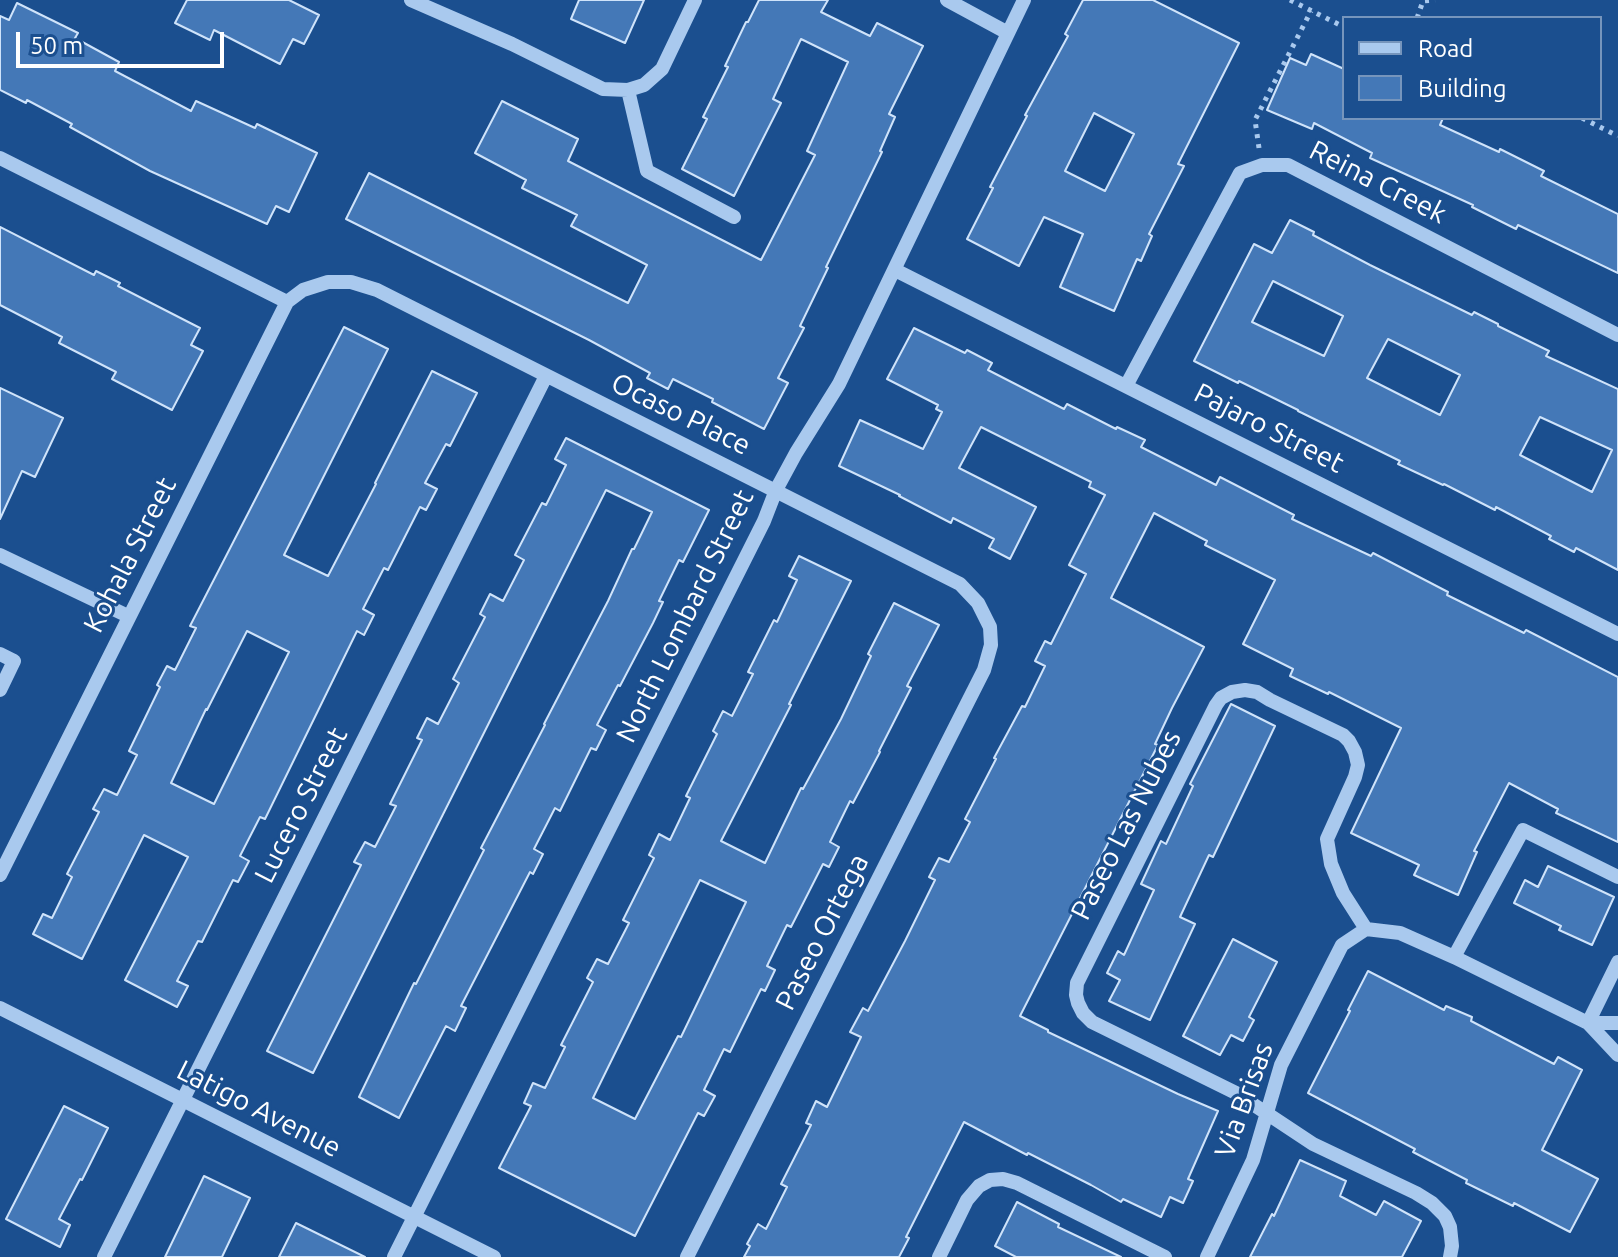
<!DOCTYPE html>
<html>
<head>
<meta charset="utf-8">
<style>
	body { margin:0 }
	#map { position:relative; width:1618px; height:1257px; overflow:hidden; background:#1b4f8f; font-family:Ubuntu,sans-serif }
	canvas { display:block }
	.legend { position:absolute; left:1342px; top:16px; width:260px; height:104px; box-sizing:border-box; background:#1b4f8f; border:2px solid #7695bc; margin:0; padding:10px 14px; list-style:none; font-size:24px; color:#fff }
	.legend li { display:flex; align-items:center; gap:16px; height:40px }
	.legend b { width:40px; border:2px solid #7695bc }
	.scale { position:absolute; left:16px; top:32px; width:208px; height:36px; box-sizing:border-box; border:4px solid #fff; border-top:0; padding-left:10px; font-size:24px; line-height:28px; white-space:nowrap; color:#fff; -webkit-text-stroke:6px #1b4f8f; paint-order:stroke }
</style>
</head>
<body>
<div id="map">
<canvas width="1618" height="1257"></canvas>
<ul class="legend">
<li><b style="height:10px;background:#a9c9ee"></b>Road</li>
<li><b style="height:22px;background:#4478b7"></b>Building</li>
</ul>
<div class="scale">50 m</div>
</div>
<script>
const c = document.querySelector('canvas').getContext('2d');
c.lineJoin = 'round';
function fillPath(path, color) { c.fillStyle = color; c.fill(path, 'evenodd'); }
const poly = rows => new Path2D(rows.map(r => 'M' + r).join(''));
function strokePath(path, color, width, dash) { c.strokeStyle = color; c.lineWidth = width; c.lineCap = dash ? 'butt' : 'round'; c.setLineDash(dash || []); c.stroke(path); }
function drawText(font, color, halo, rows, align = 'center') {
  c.font = font + ' Ubuntu,sans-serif'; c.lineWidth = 6; c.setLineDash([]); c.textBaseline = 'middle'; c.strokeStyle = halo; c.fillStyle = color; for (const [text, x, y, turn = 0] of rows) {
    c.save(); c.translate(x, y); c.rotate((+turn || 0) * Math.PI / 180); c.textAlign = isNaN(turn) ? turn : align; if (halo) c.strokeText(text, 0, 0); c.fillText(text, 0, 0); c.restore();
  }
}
const building = poly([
	[187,0,289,0,319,15,304,44,293,39,280,64,214,30,210,40,175,23,187,0],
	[579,0,644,0,625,43,571,19,579,0],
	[759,0,828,0,821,12,870,36,877,23,923,46,889,114,895,117,880,151,882,152,826,267,828,268,800,326,804,328,778,378,788,383,764,429,712,402,713,399,673,379,668,389,647,378,650,373,589,340,346,219,369,173,628,303,647,265,571,226,577,215,522,188,526,180,475,153,502,101,578,139,568,161,761,260,815,155,807,151,848,62,801,39,773,99,781,103,734,196,682,169,707,119,703,117,728,67,725,66,746,22,748,22,759,0],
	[1083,0,1153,0,1239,43,1178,164,1184,166,1149,234,1152,236,1141,261,1137,259,1114,311,1060,287,1083,234,1044,217,1019,266,967,239,993,188,990,187,1027,116,1025,115,1068,36,1065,34,1083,0],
	[1094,113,1134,134,1105,191,1065,171,1094,113],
	[17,3,78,33,75,38,119,62,115,71,191,111,196,101,255,128,257,124,317,153,289,212,276,206,267,224,150,171,70,127,72,124,27,100,26,103,0,90,0,16,9,20,17,3],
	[1311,54,1344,69,1344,118,1443,118,1440,125,1499,152,1500,149,1544,171,1541,176,1618,214,1618,273,1518,225,1516,229,1472,207,1473,205,1370,158,1372,153,1314,123,1312,129,1267,110,1290,58,1306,65,1311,54],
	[1290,220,1314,232,1313,235,1370,265,1472,315,1474,312,1498,324,1498,326,1549,351,1546,356,1618,389,1618,570,1576,548,1574,552,1549,539,1551,536,1496,507,1495,510,1444,484,1443,485,1398,464,1400,461,1298,411,1298,410,1239,381,1238,383,1194,361,1254,244,1272,253,1290,220],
	[1273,281,1343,316,1324,356,1252,322,1273,281],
	[1388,339,1460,375,1440,415,1367,378,1388,339],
	[1540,417,1612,450,1592,492,1520,455,1540,417],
	[0,227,94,275,96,271,120,283,118,286,200,328,191,345,203,351,172,410,112,379,116,372,59,343,62,337,0,305,0,227],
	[344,327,388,349,284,555,328,576,376,484,375,483,432,371,477,393,450,446,446,444,425,483,437,489,426,510,420,507,388,570,384,568,363,609,374,615,364,635,357,631,265,819,260,817,240,856,249,861,238,882,233,880,202,942,198,941,177,981,188,986,177,1007,125,980,188,857,144,835,82,959,33,934,43,914,52,918,72,877,67,874,99,812,93,809,104,789,117,795,137,755,129,751,160,687,157,685,167,666,175,670,196,628,190,626,344,327],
	[247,631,289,652,214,804,171,783,206,709,207,710,247,631],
	[914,328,965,353,967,350,992,363,988,370,1064,409,1067,404,1116,429,1117,427,1145,440,1141,447,1216,485,1220,477,1294,515,1292,519,1371,556,1373,553,1448,592,1447,595,1524,633,1526,630,1618,677,1618,842,1556,813,1558,809,1509,783,1474,851,1477,852,1458,895,1414,875,1419,865,1351,833,1401,728,1329,692,1328,694,1290,676,1293,669,1243,644,1275,580,1205,545,1207,541,1154,513,1111,598,1204,647,1172,708,1155,744,1158,745,1020,1016,1048,1030,1048,1032,1178,1094,1218,1111,1188,1179,1193,1181,1183,1203,1170,1197,1161,1217,1123,1199,1121,1202,1091,1185,1028,1153,1027,1155,964,1122,906,1237,909,1238,899,1257,744,1257,750,1246,747,1244,758,1224,766,1229,787,1187,781,1184,811,1125,806,1123,816,1101,827,1107,861,1037,850,1032,863,1008,868,1011,905,941,935,880,929,877,939,858,949,862,970,822,965,819,996,759,994,758,1022,706,1025,707,1045,666,1035,661,1045,641,1051,644,1086,574,1069,565,1105,495,1089,487,1091,482,981,427,959,468,1036,507,1010,559,989,548,994,539,953,518,951,523,899,496,900,495,839,466,860,420,923,449,942,412,936,409,938,405,887,379,914,328],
	[0,388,63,418,35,477,22,471,0,519,0,388],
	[566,438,709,510,683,562,679,560,659,601,663,602,653,623,620,686,618,685,597,725,606,730,596,750,591,748,560,811,555,808,534,849,543,854,533,874,530,872,461,1006,466,1008,455,1031,446,1026,399,1118,359,1097,414,983,416,984,484,850,481,848,545,725,544,724,608,601,632,549,634,549,652,512,606,490,313,1073,267,1051,361,865,354,862,365,842,375,847,396,806,390,804,422,740,417,738,427,718,438,724,459,683,453,679,485,617,480,614,490,594,503,601,524,560,515,555,542,503,546,505,566,465,555,459,566,438],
	[799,556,851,581,789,704,791,705,721,841,765,863,801,788,803,789,841,719,871,656,868,654,894,603,939,625,907,686,911,688,879,751,880,752,853,803,850,801,830,842,839,847,829,867,823,864,791,927,787,925,767,966,775,970,765,991,761,989,730,1052,724,1049,704,1090,715,1096,704,1116,698,1113,635,1236,499,1168,531,1106,524,1103,533,1083,545,1088,565,1047,561,1045,593,982,587,978,597,959,608,964,629,923,623,920,654,858,649,855,659,834,670,840,690,798,686,796,717,734,713,731,723,711,732,716,753,674,748,672,774,620,777,622,797,580,789,576,799,556],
	[700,880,746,902,681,1037,678,1036,635,1119,593,1098,700,880],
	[1231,704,1275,726,1213,857,1209,855,1180,917,1195,924,1150,1020,1109,1001,1120,980,1107,973,1118,951,1124,955,1154,890,1141,884,1161,841,1166,844,1193,786,1190,784,1231,704],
	[1548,866,1614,897,1592,945,1559,930,1561,926,1514,903,1525,880,1538,887,1548,866],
	[1233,939,1277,962,1249,1017,1254,1020,1243,1041,1231,1035,1220,1055,1183,1036,1233,939],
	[1368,971,1444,1010,1446,1006,1472,1017,1471,1021,1554,1064,1558,1057,1582,1070,1542,1150,1598,1179,1570,1232,1514,1203,1513,1206,1466,1183,1467,1180,1413,1152,1415,1149,1308,1093,1350,1011,1348,1010,1368,971],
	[64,1106,108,1128,82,1180,80,1179,59,1219,70,1225,60,1247,6,1219,64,1106],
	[1300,1160,1346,1181,1340,1196,1376,1215,1384,1201,1421,1221,1402,1257,1250,1257,1272,1214,1274,1216,1300,1160],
	[204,1176,250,1198,222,1257,165,1257,204,1176],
	[1017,1202,1059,1224,1058,1227,1121,1257,1016,1257,995,1246,1017,1202],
	[296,1223,365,1257,279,1257,296,1223]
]);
fillPath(building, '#4478b7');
strokePath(building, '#cfe3fa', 2);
strokePath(poly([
	[1290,0,1344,27],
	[1417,18,1423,1,1435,0],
	[1582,118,1618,136],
	[1259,148,1255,120,1311,11]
]), '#a9c9ee', 5, [4, 6]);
strokePath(poly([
	[411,0,512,44,603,89,628,90,647,171,734,217],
	[947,0,1008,33],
	[628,90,644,85,662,69,695,0],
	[0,158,287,302],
	[895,270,1618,634],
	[1126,386,1240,173,1262,165,1288,165,1618,335],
	[0,555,128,616],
	[0,654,14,661,0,690],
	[0,875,287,302,303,290,328,282,351,282,377,290,960,584,978,603,990,627,991,645,984,670,687,1257],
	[1454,957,1523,830,1618,877],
	[0,1008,494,1257],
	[1588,1023,1618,962],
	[1588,1023,1618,1023],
	[104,1257,546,376],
	[394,1257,764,521,776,490,796,453,839,384,1024,0],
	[939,1257,967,1200,979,1186,990,1180,1003,1179,1017,1183,1165,1257],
	[1207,1257,1253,1160,1281,1065,1342,945,1366,929],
	[1450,1257,1452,1246,1450,1227,1445,1216,1432,1203,1416,1193,1313,1144,1236,1093,1092,1022,1083,1013,1078,1003,1076,995,1077,983,1216,705,1221,698,1232,692,1245,690,1257,692,1270,700,1343,735,1349,741,1355,752,1358,765,1355,777,1327,839,1331,864,1343,893,1366,929,1400,933,1454,957,1588,1023,1618,1055]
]), '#a9c9ee', 14);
drawText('28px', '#fff', '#1b4f8f', [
	["Reina Creek",1378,182,27],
	["Ocaso Place",681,414,26],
	["Pajaro Street",1269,428,27],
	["Kohala Street",130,555,-63],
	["North Lombard Street",685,616,-64],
	["Lucero Street",301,805,-63],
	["Paseo Las Nubes",1126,825,-63],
	["Paseo Ortega",822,932,-63],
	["Via Brisas",1244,1100,-70],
	["Latigo Avenue",259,1109,27]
]);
</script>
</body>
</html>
